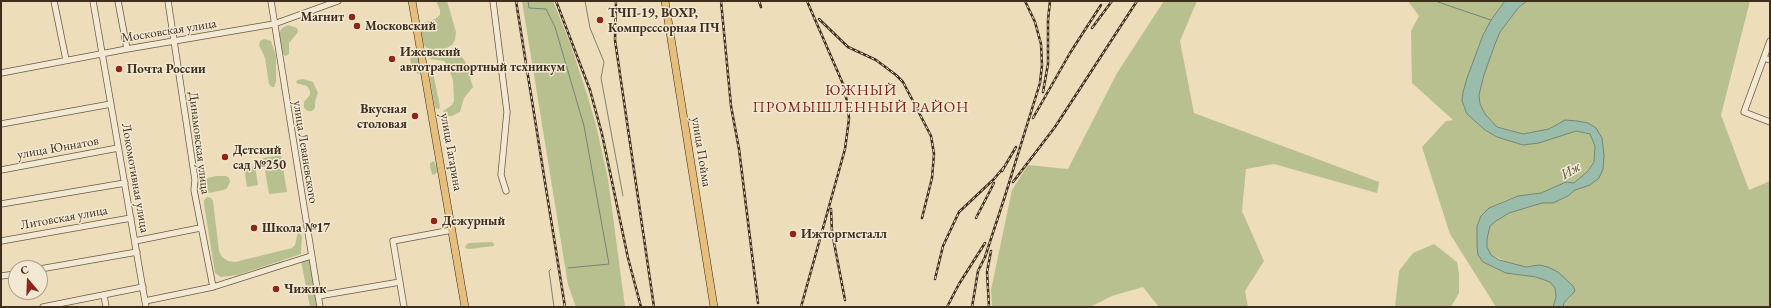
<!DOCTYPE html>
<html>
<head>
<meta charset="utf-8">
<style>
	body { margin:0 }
	#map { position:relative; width:1771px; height:308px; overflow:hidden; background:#edddbb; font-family:"EB Garamond",serif }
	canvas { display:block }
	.frame { position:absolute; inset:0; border:2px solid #3e2e1e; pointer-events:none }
	.north { position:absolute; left:8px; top:260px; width:40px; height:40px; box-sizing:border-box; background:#f3e9d3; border:1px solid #ab9e8b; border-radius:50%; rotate:341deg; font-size:11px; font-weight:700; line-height:16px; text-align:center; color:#3e2e1e }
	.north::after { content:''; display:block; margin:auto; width:14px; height:18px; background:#8f2418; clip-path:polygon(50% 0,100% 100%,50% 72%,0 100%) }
</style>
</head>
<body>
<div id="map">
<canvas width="1771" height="308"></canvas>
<div class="frame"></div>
<div class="north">С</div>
</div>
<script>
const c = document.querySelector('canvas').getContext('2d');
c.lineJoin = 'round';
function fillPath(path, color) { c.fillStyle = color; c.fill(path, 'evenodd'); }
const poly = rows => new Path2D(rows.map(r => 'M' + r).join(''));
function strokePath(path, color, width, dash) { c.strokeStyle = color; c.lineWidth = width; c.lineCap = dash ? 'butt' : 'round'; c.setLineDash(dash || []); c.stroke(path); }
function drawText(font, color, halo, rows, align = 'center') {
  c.font = font + ' "EB Garamond",serif'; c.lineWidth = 3; c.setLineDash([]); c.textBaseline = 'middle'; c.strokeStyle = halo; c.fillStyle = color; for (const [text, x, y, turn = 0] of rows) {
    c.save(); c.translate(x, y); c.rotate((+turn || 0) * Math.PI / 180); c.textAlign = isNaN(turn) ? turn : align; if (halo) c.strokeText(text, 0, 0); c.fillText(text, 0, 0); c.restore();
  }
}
fillPath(poly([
	[436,1,447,1,456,32,455,40,452,45,441,51,434,51,427,48,424,45,421,30,423,23,435,19,440,15,440,10],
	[522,1,553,1,571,46,587,94,596,125,608,179,625,307,576,307,568,285],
	[1164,1,1197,1,1180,41,1194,113,1379,182,1377,193,1274,164,1246,169,1242,211,1264,261,1245,291,1248,307,1159,307,1143,287,1112,296,1090,307,992,307,991,290,1012,190,1028,165,1068,169,1117,73],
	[1408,1,1505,1,1491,20,1483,35,1467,78,1467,114,1485,130,1497,137,1563,135,1576,131,1590,134,1592,137,1595,146,1594,162,1581,180,1574,184,1566,183,1541,193,1518,196,1504,201,1489,208,1481,216,1477,226,1477,246,1478,255,1483,262,1506,273,1536,277,1550,282,1555,288,1556,297,1553,307,1496,307,1450,234,1422,147,1446,121,1453,120,1412,83,1411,31,1419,16],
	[1527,1,1750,1,1721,115,1749,190,1770,181,1770,307,1563,307,1564,303,1570,298,1573,286,1558,272,1539,265,1526,267,1516,266,1491,255,1487,247,1487,240,1490,226,1496,221,1509,213,1542,203,1553,203,1568,196,1575,190,1590,185,1602,144,1602,138,1596,128,1557,124,1549,129,1523,134,1497,127,1485,114,1480,104,1479,95,1484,75,1495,44,1500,32,1519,7],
	[288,25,297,28,298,32,289,43,289,54,285,56,281,52,278,35,282,28],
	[264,39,271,41,276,56,276,82,274,87,272,87,269,84,265,58,259,45,260,41],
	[412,51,417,53,420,63,419,74,414,72,411,66,410,54],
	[449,51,461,56,465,61,473,87,464,98,460,112,452,116,446,116,443,111,452,105,454,101,453,80,448,66,444,61,430,59,429,58,434,54],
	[432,67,440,107,439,109,435,108,429,73,429,68],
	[303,79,313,82,318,93,315,102,315,108,312,111,308,111,304,108,304,102,310,95,310,91,307,86,296,83,297,80],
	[281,155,287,192,269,194,263,158],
	[434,161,437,168,437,172,434,175,432,174,430,167,430,163],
	[255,166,258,185,247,187,244,168],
	[216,176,226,176,229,178,230,182,227,188,224,190,209,193,201,191,198,183,200,180],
	[207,197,211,198,213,201,219,251,222,257,228,261,235,262,292,248,295,245,298,232,302,236,301,254,238,275,221,277,215,273,204,204,204,200],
	[492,242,494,244,494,246,469,249,465,248,466,245,469,243],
	[1434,244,1457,262,1459,274,1459,293,1451,307,1395,307,1399,271,1413,253],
	[310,259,317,307,310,307,301,261]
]), '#b9c090');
const water = poly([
	[1505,1,1527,1,1519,7,1500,32,1495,44,1484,75,1479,95,1480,104,1485,114,1497,127,1523,134,1549,129,1565,120,1577,121,1588,123,1596,128,1602,138,1604,156,1603,169,1599,178,1590,185,1575,190,1568,196,1553,203,1542,203,1509,213,1496,221,1490,226,1487,239,1487,247,1491,255,1499,260,1526,267,1539,265,1548,267,1558,272,1573,286,1575,291,1564,303,1563,307,1553,307,1556,297,1555,288,1550,282,1536,277,1506,273,1483,262,1478,255,1477,246,1477,226,1481,216,1489,208,1518,196,1541,193,1566,182,1574,183,1588,171,1594,162,1595,146,1590,134,1576,131,1539,143,1523,145,1497,137,1485,130,1467,114,1462,101,1463,92,1467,78,1483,35,1491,20,1505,1]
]);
fillPath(water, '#9abdab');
strokePath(water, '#758473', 1);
strokePath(poly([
	[528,1,529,8,546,9,555,27,584,126,609,264,568,268],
	[585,1,590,28,604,62,601,78,623,196],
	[1435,1,1491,20],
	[551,269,549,271,554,307],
	[257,270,282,262]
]), '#758473', 1);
const minor = poly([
	[54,1,66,60],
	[93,1,146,307],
	[118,1,127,49],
	[168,1,195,180,194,190,213,287],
	[271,1,320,307],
	[493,1,507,112,501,175,506,191],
	[1770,41,1744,112,1770,122],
	[1764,58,1770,60],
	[1,73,127,49,274,24,338,1],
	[1,124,111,104],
	[1,170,118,148],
	[1,204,125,183],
	[1,241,131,218],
	[135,241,200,228],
	[40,269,137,252],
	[1,276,16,274],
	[104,295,106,307],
	[318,296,400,282],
	[145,301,213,287,311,256],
	[43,307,143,287],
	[404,307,393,241,452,230]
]);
const major = poly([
	[412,1,465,307],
	[665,1,714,307]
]);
strokePath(minor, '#6a5a45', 7);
strokePath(major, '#3e2e1e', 8);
strokePath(minor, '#f3e9d3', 5.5);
strokePath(major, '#e6be7e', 7);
const rail = poly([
	[516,1,565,307],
	[556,1,590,90,602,134,628,258,641,307],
	[616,1,615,40,654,307],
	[721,1,731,106,739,149,758,303],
	[759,1,761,7],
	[819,19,848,47,876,60,896,75,903,82,914,103,931,136,934,154,932,178,922,218],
	[1092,28,1112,1],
	[1043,92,1048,64,1048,20,1050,1],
	[1033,118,1070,53,1101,5],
	[1002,171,1016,147],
	[1013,182,1055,127,1137,1],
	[831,209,832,232,845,300],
	[976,218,994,183],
	[935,279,943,246,959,212,994,179,1004,167],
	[801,307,845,149,849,119,848,106,843,84,807,1],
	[947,307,959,284,985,243],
	[972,307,978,271,985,257,1005,196,1040,83,1042,65,1041,44,1035,22,1025,1],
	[989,307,987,272,991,251]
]);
strokePath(rail, '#3e2e1e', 2.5);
strokePath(rail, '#f3e9d3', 1, [3]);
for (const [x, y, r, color] of [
	[352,17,4,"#8f2418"],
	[600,20,4,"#8f2418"],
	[357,26,4,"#8f2418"],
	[392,59,4,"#8f2418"],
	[119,69,4,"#8f2418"],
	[415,116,4,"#8f2418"],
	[225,157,4,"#8f2418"],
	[434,221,4,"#8f2418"],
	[254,228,4,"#8f2418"],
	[793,234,4,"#8f2418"],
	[276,289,4,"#8f2418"]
]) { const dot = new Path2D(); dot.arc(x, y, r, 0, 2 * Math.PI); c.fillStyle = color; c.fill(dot); strokePath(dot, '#f3e9d3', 1.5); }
drawText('bold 13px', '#3e2e1e', '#f3e9d3', [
	["ТЧП-19, ВОХР,",608,13],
	["Компрессорная ПЧ",608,28],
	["Магнит",344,17,"right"],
	["Московский",365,26],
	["Ижевский",400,52],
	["автотранспортный техникум",400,67],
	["Почта России",127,69],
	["Вкусная",407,109,"right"],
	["столовая",407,124,"right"],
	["Детский",233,150],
	["сад №250",233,165],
	["Дежурный",442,221],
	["Школа №17",262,228],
	["Ижторгметалл",801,234],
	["Чижик",284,289]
], 'left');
drawText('13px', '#3e2e1e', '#f3e9d3', [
	["Московская улица",169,31,-9],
	["Динамовская улица",199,143,83],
	["улица Юннатов",58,148,-10],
	["улица Леваневского",305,152,81],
	["улица Гагарина",451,152,80],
	["улица Пойма",701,152,81],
	["Локомотивная улица",135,178,80],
	["Литовская улица",64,218,-10]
]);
drawText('italic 14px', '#555241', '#f3e9d3', [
	["Иж",1571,171,-31]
]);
c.letterSpacing = '1px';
drawText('15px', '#7a1f14', '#f3e9d3', [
	["ЮЖНЫЙ",861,91],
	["ПРОМЫШЛЕННЫЙ РАЙОН",861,108]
]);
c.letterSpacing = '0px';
</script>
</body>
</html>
